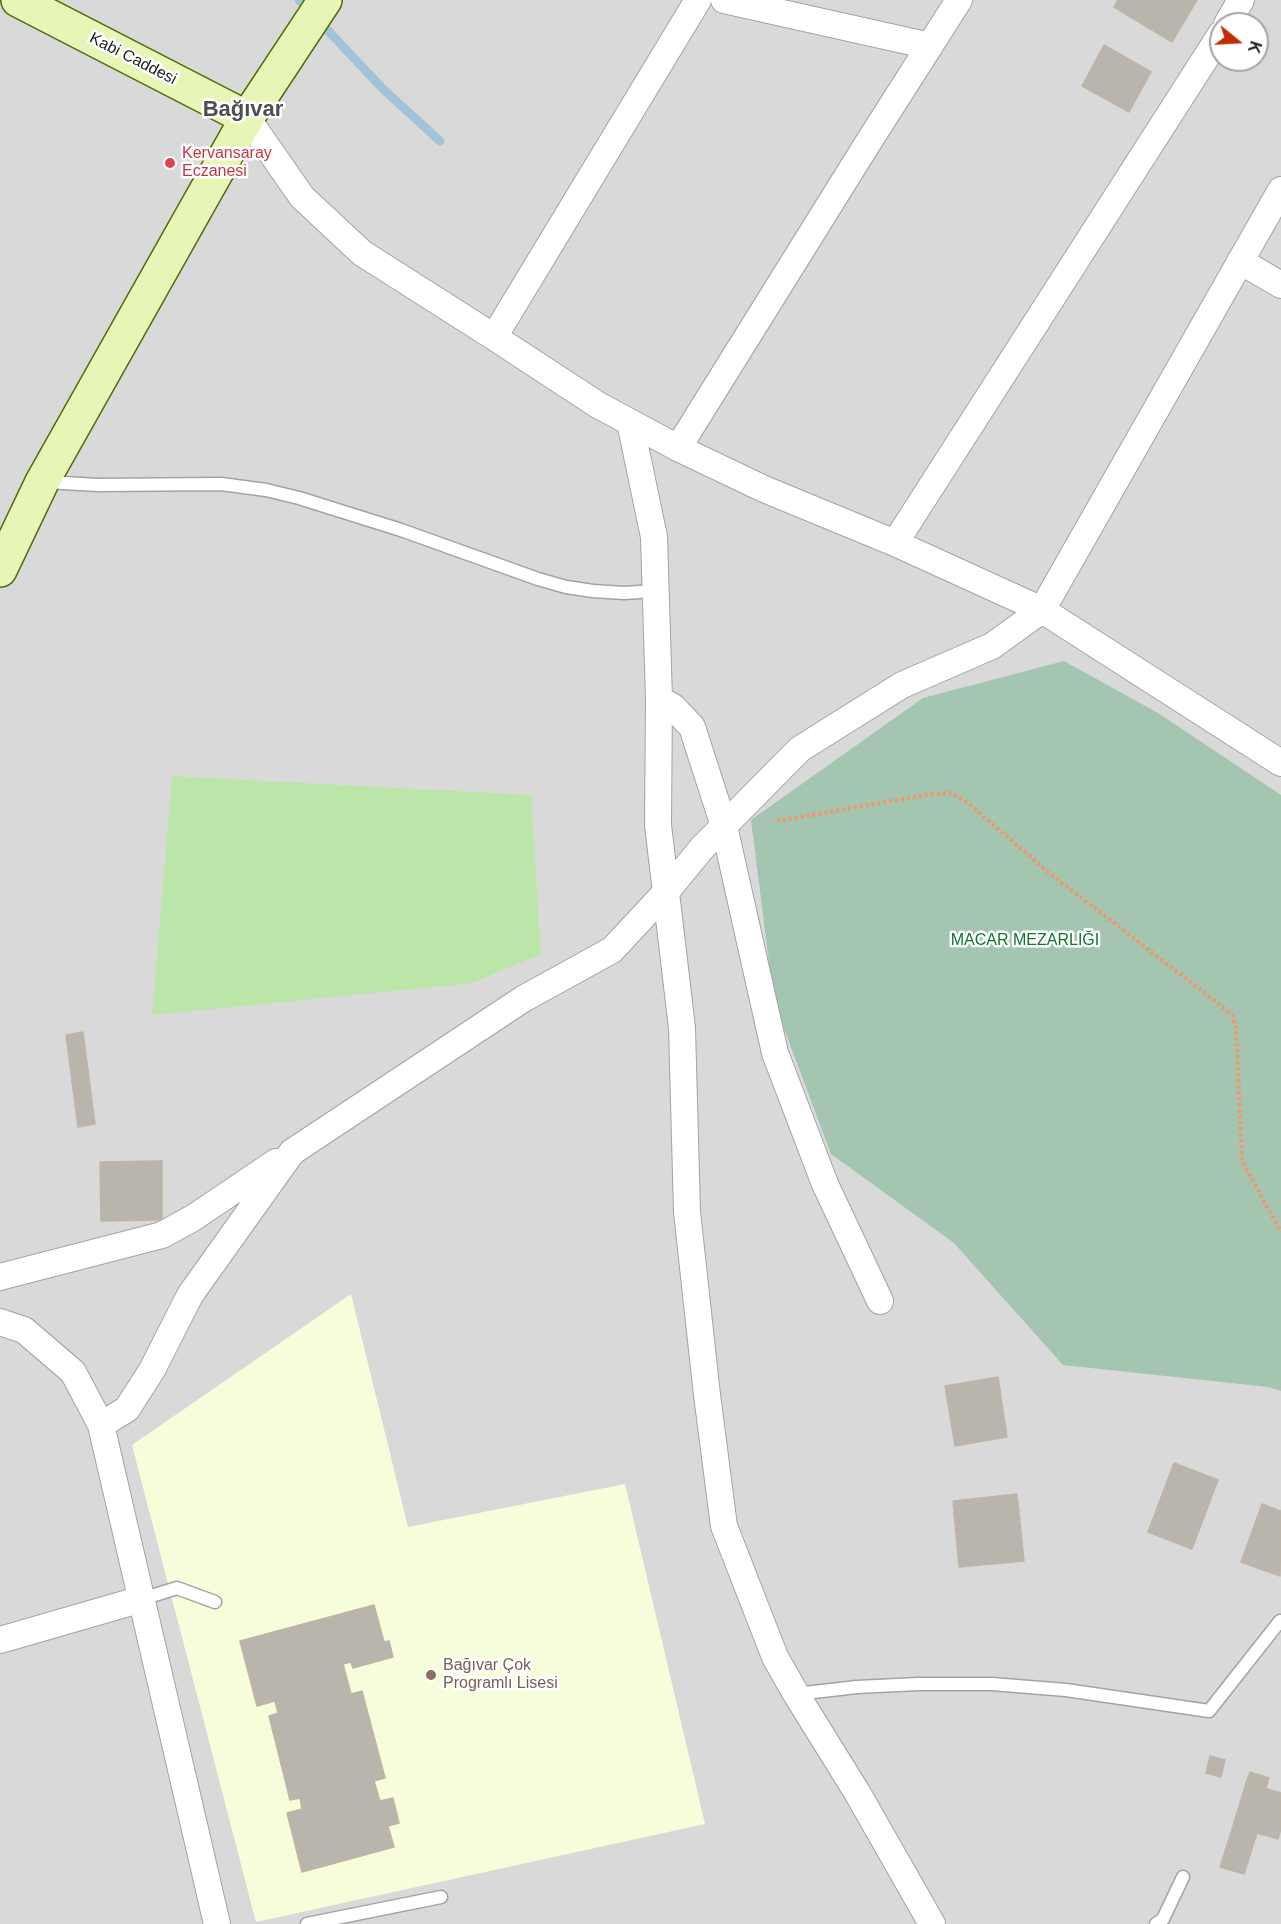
<!DOCTYPE html>
<html>
<head>
<meta charset="utf-8">
<style>
	body { margin:0 }
	#map { position:relative; width:1281px; height:1924px; overflow:hidden; background:#edece2; font-family:Helvetica,sans-serif }
	canvas { display:block }
	.north { position:absolute; left:1209px; top:12px; width:60px; height:60px; box-sizing:border-box; background:#fff; border:2px solid #a4a4a4; border-radius:50%; rotate:108deg; font-size:16px; font-weight:700; line-height:24px; text-align:center; color:#1c1c1c }
	.north::after { content:''; display:block; margin:auto; width:21px; height:27px; background:#c02c08; clip-path:polygon(50% 0,100% 100%,50% 72%,0 100%) }
</style>
</head>
<body>
<div id="map">
<canvas width="1281" height="1924"></canvas>
<div class="north">K</div>
</div>
<script>
const c = document.querySelector('canvas').getContext('2d');
c.lineJoin = 'round';
function fillPath(path, color) { c.fillStyle = color; c.fill(path, 'evenodd'); }
const poly = rows => new Path2D(rows.map(r => 'M' + r).join(''));
function strokePath(path, color, width, dash) { c.strokeStyle = color; c.lineWidth = width; c.lineCap = dash ? 'butt' : 'round'; c.setLineDash(dash || []); c.stroke(path); }
function drawText(font, color, halo, rows, align = 'center') {
  c.font = font + ' Helvetica,sans-serif'; c.lineWidth = 5; c.setLineDash([]); c.textBaseline = 'middle'; c.strokeStyle = halo; c.fillStyle = color; for (const [text, x, y, turn = 0] of rows) {
    c.save(); c.translate(x, y); c.rotate((+turn || 0) * Math.PI / 180); c.textAlign = isNaN(turn) ? turn : align; if (halo) c.strokeText(text, 0, 0); c.fillText(text, 0, 0); c.restore();
  }
}
fillPath(poly([
	[0,0,1281,0,1281,1924,0,1924],
	[1221,24,1257,24,1257,60,1221,60]
]), '#dad9d9');
fillPath(poly([
	[351,1294,408,1527,625,1484,705,1824,256,1922,132,1445]
]), '#f7fddb');
fillPath(poly([
	[172,776,531,795,541,954,472,983,152,1015]
]), '#bce6a9');
fillPath(poly([
	[1064,661,1158,713,1281,795,1281,1391,1268,1387,1063,1365,954,1243,831,1154,774,1002,751,820,923,698]
]), '#a4c5b0');
strokePath(poly([
	[299,0,384,90,440,141]
]), '#a4c3d9', 9);
const building = poly([
	[1118,0,1197,0,1172,42,1114,7,1118,0],
	[1104,45,1151,72,1129,112,1082,86,1104,45],
	[83,1032,95,1124,78,1127,66,1035,83,1032],
	[162,1161,162,1220,101,1221,100,1162,162,1161],
	[998,1377,1007,1437,955,1446,945,1386,998,1377],
	[1174,1463,1218,1480,1192,1549,1148,1532,1174,1463],
	[1017,1494,1024,1561,959,1567,953,1501,1017,1494],
	[1262,1504,1281,1511,1280,1576,1241,1562,1262,1504],
	[374,1605,384,1642,389,1641,393,1657,353,1668,351,1662,343,1664,351,1694,362,1691,385,1778,374,1781,380,1801,393,1798,399,1823,388,1826,394,1847,302,1872,287,1813,302,1809,300,1798,290,1800,269,1716,278,1713,275,1701,257,1706,240,1641,374,1605],
	[1210,1756,1225,1760,1221,1777,1206,1773,1210,1756],
	[1250,1772,1269,1778,1266,1788,1246,1783,1250,1772],
	[1246,1783,1281,1793,1281,1829,1278,1839,1233,1826,1246,1783],
	[1233,1826,1257,1833,1244,1874,1220,1867,1233,1826]
]);
fillPath(building, '#b9b4ac');
strokePath(building, '#beb5a5', 1.5);
const lane = poly([
	[46,482,98,485,221,484,266,490,299,498,401,530,538,579,566,587,593,591,624,593,655,591],
	[142,1599,177,1588,215,1602],
	[796,1694,857,1687,918,1684,992,1684,1066,1690,1209,1711,1280,1621],
	[307,1924,441,1897],
	[1156,1924,1163,1919,1183,1877]
]);
const street = poly([
	[724,0,930,46],
	[1227,24,1241,0],
	[247,118,302,197,362,253,494,337,598,405,678,448,764,489,895,543,1042,610,1281,763],
	[1240,261,1281,285],
	[494,337,698,0],
	[630,422,654,537,659,699,658,825,682,1028,687,1212,707,1395,724,1526,775,1657,796,1694,858,1794,932,1924],
	[678,448,866,146,959,0],
	[895,543,1221,34],
	[659,699,673,707,692,727,724,826,775,1053,825,1184,880,1301],
	[0,1277,162,1235,193,1218,276,1162],
	[0,1322,24,1330,73,1372,101,1425,217,1924],
	[101,1425,127,1409,152,1370,190,1295,292,1152,523,999,612,950,666,892,702,848,800,749,902,685,992,646,1042,610,1281,190],
	[0,1640,142,1599]
]);
const secondary = poly([
	[18,0,247,118],
	[0,570,42,482,247,118,325,0]
]);
strokePath(lane, '#a3a3a3', 15);
strokePath(street, '#a3a3a3', 28);
strokePath(secondary, '#4f6d09', 36);
strokePath(poly([
	[777,821,926,795,951,793,968,803,1048,872,1220,1005,1233,1016,1236,1028,1242,1161,1281,1232]
]), '#f3956d', 4, [3, 3]);
strokePath(lane, '#fff', 12);
strokePath(street, '#fff', 26);
strokePath(secondary, '#e7f6b7', 33);
for (const [x, y, r, color] of [
	[170,163,6,"#e0444e"],
	[431,1675,6,"#8d6e63"]
]) { const dot = new Path2D(); dot.arc(x, y, r, 0, 2 * Math.PI); c.fillStyle = color; c.fill(dot); strokePath(dot, '#fff', 2); }
drawText('16px', '#1c1c1c', '#fff', [
	["Kabi Caddesi",133,59,27]
]);
drawText('16px', '#be3a42', '#fff', [
	["Kervansaray",182,154],
	["Eczanesi",182,172]
], 'left');
drawText('16px', '#10752b', '#fff', [
	["MACAR MEZARLIĞI",1025,941]
]);
drawText('16px', '#785e54', '#fff', [
	["Bağıvar Çok",443,1666],
	["Programlı Lisesi",443,1684]
], 'left');
drawText('bold 22px', '#4f4f4f', '#fff', [
	["Bağıvar",243,110]
]);
</script>
</body>
</html>
